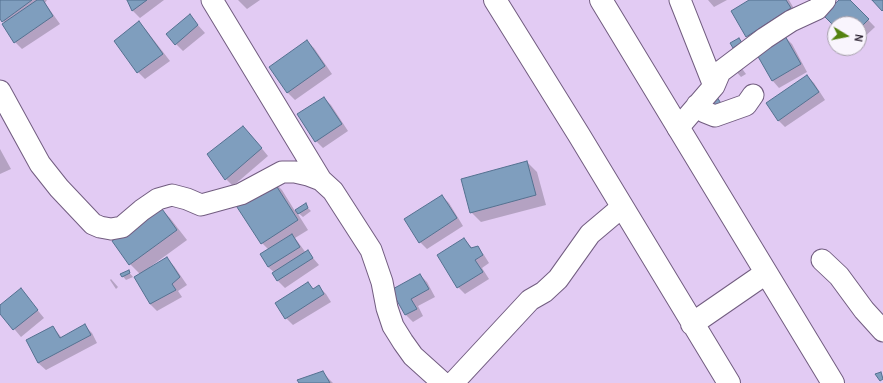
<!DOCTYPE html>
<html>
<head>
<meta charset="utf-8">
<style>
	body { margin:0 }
	#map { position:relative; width:883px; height:383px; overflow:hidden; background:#e2cbf3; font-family:Karla,sans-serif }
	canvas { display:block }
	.north { position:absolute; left:827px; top:16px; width:40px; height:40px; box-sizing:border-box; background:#f9f5fd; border:1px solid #a59faa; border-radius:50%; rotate:100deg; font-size:11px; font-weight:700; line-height:16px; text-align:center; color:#281f2e }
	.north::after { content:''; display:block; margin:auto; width:14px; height:18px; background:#54820f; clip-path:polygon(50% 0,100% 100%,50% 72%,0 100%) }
</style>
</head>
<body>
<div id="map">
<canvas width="883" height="383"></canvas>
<div class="north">N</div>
</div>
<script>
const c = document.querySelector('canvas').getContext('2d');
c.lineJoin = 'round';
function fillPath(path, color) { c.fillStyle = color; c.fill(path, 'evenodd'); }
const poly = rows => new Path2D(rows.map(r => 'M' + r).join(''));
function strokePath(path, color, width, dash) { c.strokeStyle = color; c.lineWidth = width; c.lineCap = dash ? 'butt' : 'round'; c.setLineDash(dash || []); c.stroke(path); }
fillPath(poly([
	[0,0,47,0,45,3,60,24,22,49,15,42,5,23,0,17],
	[128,0,164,0,140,18,133,11],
	[238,0,260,0,247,9],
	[708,0,727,0,714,7],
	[751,0,789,0,800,19,757,46,747,36],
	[840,0,849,0,875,27,859,42,859,24,835,24,835,26,825,15],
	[189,15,205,33,183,51,176,44],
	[139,23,146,30,170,61,145,79,138,72,115,41],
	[785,37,792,44,807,72,779,88,772,80],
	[307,41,314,48,332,74,295,100,288,93,270,68],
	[740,66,746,74,741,77,734,69],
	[807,76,814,83,825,100,785,127,778,120],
	[324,98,331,105,348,131,323,148,316,141],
	[250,134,268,156,233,186,226,179,208,154],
	[0,149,11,169,0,174],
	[527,162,537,172,546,205,481,222,471,212],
	[272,180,282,190,295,211,305,205,311,211,303,217,296,211,308,230,295,238,306,253,308,252,319,265,285,288,278,281,274,274,275,273,268,267,269,250,262,243],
	[442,196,449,203,463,226,427,249,420,242],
	[160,208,170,218,187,240,150,267,150,268,167,259,174,266,187,285,178,291,182,297,157,311,150,304,140,274,130,264],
	[464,239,473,249,477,247,484,255,489,263,482,268,489,279,465,294,458,287],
	[128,271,133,277,126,280,121,274],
	[420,275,427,282,435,297,418,306,423,316,413,322,406,315,392,291],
	[111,279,118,287,116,289,110,280],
	[308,283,314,290,319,287,326,294,331,302,293,325,286,318],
	[21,290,44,318,21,337,0,312,0,306],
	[85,326,92,333,97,343,46,370,38,363,27,341,53,327,62,338],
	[322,372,333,383,300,383]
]), '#0003');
const building = poly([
	[0,0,32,0,2,22,0,19,0,0],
	[37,0,43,0,53,16,14,43,2,24,37,0],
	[127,0,147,0,132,11,127,0],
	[749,0,786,0,791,8,746,37,731,11,749,0],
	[839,0,850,0,869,19,859,29,859,24,835,24,835,27,823,15,839,0],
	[872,0,883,0,883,10,882,11,872,0],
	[190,14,198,25,175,45,166,34,190,14],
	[139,21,163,54,137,73,114,41,139,21],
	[785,36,801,64,772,81,756,53,785,36],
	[739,38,742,43,733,48,730,43,739,38],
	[307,40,325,66,287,93,269,67,307,40],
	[807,75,819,92,778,121,766,103,807,75],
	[324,97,342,124,315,142,297,114,324,97],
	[717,97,722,105,712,111,707,104,717,97],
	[243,126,262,148,225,180,207,154,243,126],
	[527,161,536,195,470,213,461,179,527,161],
	[272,179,298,220,261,244,235,204,272,179],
	[442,195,457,218,419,243,404,219,442,195],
	[306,203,308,208,298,214,295,210,306,203],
	[160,206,177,230,129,265,112,241,160,206],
	[292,234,300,247,268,267,260,254,292,234],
	[464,238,471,248,478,246,483,255,475,260,483,272,457,288,437,255,464,238],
	[308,250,313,258,277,281,272,273,308,250],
	[167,257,180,277,172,284,176,290,150,304,134,277,167,257],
	[129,270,130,273,122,277,120,274,129,270],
	[420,274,429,289,411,299,417,309,405,315,391,290,420,274],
	[308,282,313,289,319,285,324,294,285,319,275,303,308,282],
	[21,288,38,310,13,330,0,314,0,305,21,288],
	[85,324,91,335,38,363,26,340,53,326,60,338,85,324],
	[323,371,330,383,299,383,297,380,323,371],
	[881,372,883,379,880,381,875,374,881,372]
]);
fillPath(building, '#7f9ebe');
strokePath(building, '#547190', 1);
const minor = poly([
	[212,0,321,180],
	[680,0,714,86],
	[0,91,40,164,59,188,93,224,100,227,111,229,122,227,142,210,158,199,172,195,187,199,201,205,241,194,282,172,295,172,308,175,321,180,333,191,371,250,382,282,387,308,393,326,403,342,413,356,443,383],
	[697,105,705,112,715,116,746,105,753,95],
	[678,128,714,86,720,72,765,38,791,21,817,9,825,0],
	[822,260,839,276,864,310,883,331],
	[453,383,530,300,544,292,558,279,590,234,622,207]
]);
const trunk = poly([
	[495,0,579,135,729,383],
	[601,0,833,383],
	[692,324,766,273]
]);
strokePath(minor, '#725d80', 23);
strokePath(trunk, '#725d80', 24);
strokePath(minor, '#fff', 21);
strokePath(trunk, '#fff', 22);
</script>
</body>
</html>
